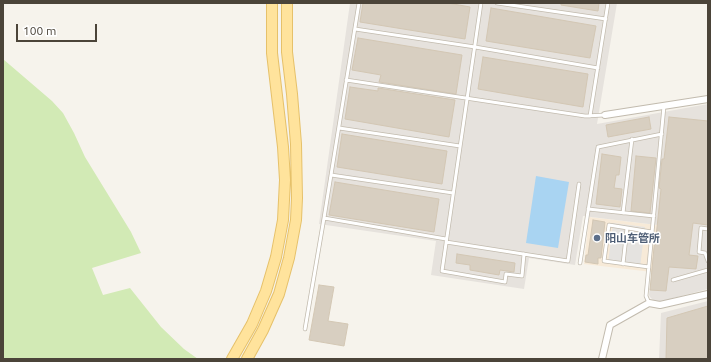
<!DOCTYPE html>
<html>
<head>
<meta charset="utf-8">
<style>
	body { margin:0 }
	#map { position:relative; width:711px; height:362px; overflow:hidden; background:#f6f3ec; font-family:Ubuntu,sans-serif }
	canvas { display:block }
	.frame { position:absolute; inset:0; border:4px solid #4b4439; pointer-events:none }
	.scale { position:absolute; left:16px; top:24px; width:81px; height:18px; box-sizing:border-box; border:2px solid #4b4439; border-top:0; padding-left:5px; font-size:12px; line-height:14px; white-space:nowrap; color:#4b4439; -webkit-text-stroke:3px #fff; paint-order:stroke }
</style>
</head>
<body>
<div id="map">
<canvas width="711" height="362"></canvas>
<div class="frame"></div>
<div class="scale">100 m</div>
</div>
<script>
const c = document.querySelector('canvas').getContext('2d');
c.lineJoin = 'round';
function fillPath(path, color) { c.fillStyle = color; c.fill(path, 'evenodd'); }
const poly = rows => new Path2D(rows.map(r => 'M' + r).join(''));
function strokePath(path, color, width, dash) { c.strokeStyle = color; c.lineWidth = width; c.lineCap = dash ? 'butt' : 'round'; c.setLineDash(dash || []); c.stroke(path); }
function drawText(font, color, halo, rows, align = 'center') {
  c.font = font + ' Ubuntu,"Noto Sans SC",sans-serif'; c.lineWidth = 3; c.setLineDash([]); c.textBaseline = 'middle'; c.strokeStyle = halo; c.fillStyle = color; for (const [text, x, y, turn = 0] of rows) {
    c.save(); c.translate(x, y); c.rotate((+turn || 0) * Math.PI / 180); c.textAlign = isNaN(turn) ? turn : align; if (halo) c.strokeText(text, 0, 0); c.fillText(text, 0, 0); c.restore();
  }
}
fillPath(poly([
	[589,217,657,225,652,272,584,264]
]), '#f7ead8');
fillPath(poly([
	[350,3,617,3,597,124,708,104,708,289,658,302,654,301,650,297,649,295,657,225,583,216,575,265,529,258,524,289,431,275,436,241,319,224],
	[708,301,708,359,659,359,661,313]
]), '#e6e2dd');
fillPath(poly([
	[3,59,52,101,63,113,74,133,85,157,131,232,141,253,92,268,103,295,130,288,161,327,184,349,198,359,3,359]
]), '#d2eab5');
fillPath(poly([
	[613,223,645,227,640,267,608,263]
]), '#e5e3e0');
fillPath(poly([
	[536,176,569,182,558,248,526,243]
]), '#a9d4f2');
const building = poly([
	[363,3,448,3,470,7,465,39,360,22,363,3],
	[561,3,599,3,598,11,561,5,561,3],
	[491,8,596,26,590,58,486,41,491,8],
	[358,38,462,55,456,94,379,82,381,75,352,70,358,38],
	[483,57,588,74,583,107,478,89,483,57],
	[350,87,378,91,378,88,455,100,449,137,345,119,350,87],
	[649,117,651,129,608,137,606,125,649,117],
	[669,117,708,121,708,225,693,223,689,255,698,256,696,269,669,267,666,291,650,290,655,237,656,237,661,189,659,188,662,159,664,159,669,117],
	[342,134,447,151,442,184,337,167,342,134],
	[602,154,621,157,619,175,616,175,614,188,622,189,620,207,596,204,602,154],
	[636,156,656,158,650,213,631,211,636,156],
	[335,182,439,199,434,232,329,215,335,182],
	[593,220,605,222,601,258,598,258,598,264,585,262,586,255,588,255,593,220],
	[457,254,515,263,514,272,500,270,499,275,470,270,470,265,456,263,457,254],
	[319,285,334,287,328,321,348,324,344,346,309,340,319,285],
	[708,306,708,359,666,359,667,318,708,306]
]);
fillPath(building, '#d8cfc1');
strokePath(building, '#d3c7b4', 1);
const lane = poly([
	[359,3,324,218,446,239],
	[481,3,442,271,505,282,506,274,522,276,524,254],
	[497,3,606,19],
	[355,29,475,47,598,68],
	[346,80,585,116,605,115],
	[590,116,608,3],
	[339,128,460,146],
	[331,175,453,193],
	[588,209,654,216],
	[623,213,632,139],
	[708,229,701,228,699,252,705,253,708,261],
	[446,242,568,261,579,184],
	[580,263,598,147,662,134],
	[623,264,627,228],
	[649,267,604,261,609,225,652,232],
	[673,280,708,270],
	[649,303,646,296,664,106],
	[305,329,324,218]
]);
const street = poly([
	[605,115,708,99],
	[602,359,610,325,649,303,660,305,708,294]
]);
const primary = poly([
	[232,359,252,324,266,291,276,257,283,220,285,180,283,147,272,53,272,3],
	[247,359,263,330,279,294,289,258,296,220,297,198,296,144,292,94,287,52,287,3]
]);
strokePath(lane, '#c2bbae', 4.5);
strokePath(street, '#c2bbae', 8);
strokePath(primary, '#e6c16a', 12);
strokePath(lane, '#fff', 3);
strokePath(street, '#fff', 6);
strokePath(primary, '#ffe39c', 10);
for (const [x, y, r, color] of [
	[597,238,4,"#5c6f8a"]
]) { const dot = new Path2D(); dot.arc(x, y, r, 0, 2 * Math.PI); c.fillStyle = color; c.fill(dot); strokePath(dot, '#fff', 1.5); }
drawText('bold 11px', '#4e5e75', '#fff', [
	["阳山车管所",605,238]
], 'left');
</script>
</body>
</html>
